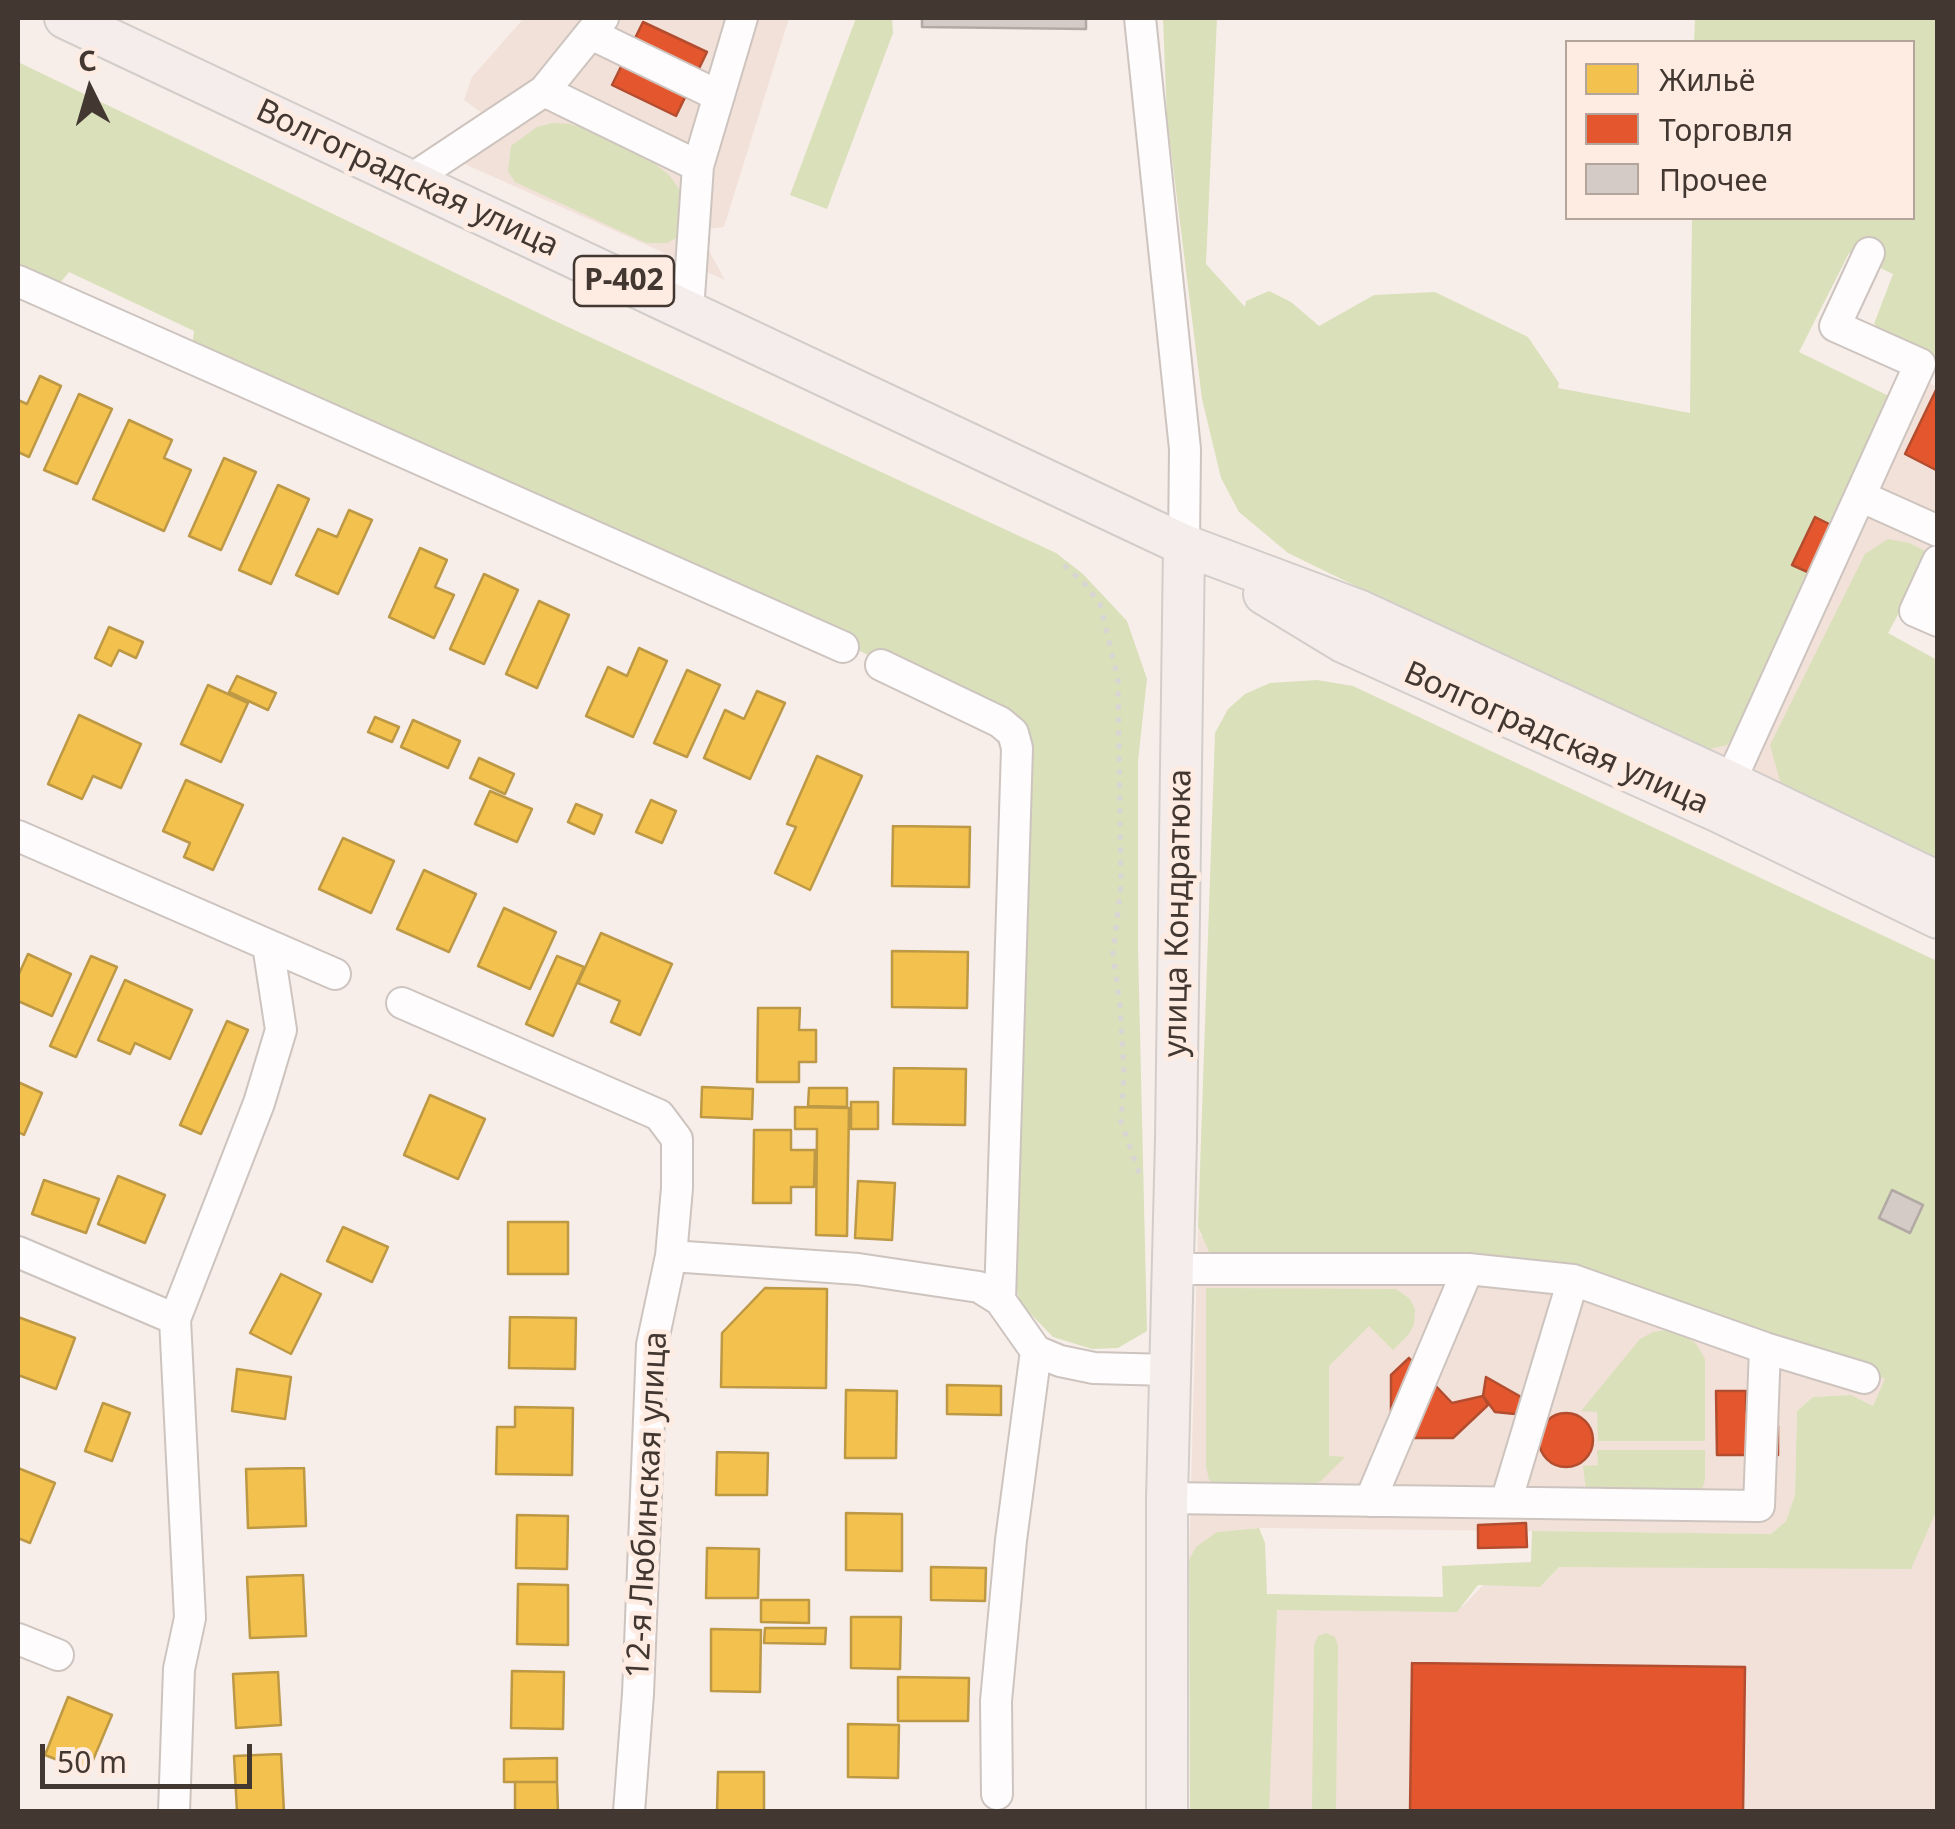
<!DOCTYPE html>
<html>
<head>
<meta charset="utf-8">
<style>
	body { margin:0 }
	#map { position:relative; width:1955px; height:1829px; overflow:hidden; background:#f8eee9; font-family:"Noto Sans",sans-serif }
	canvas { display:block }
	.frame { position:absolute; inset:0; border:20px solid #423731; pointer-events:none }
	.legend { position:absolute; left:1565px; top:40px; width:350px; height:180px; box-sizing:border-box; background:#feece3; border:2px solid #b3a49c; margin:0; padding:12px 18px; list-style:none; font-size:30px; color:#423731 }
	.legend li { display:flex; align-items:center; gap:20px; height:50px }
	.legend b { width:50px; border:2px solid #b3a49c }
	.north { position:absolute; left:40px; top:40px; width:100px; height:100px; -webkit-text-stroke:8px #feece3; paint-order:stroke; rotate:355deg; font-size:28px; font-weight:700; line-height:40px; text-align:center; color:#423731 }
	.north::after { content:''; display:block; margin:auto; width:35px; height:45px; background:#423731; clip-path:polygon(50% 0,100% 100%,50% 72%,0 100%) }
	.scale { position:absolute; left:40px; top:1744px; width:212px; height:45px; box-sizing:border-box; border:5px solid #423731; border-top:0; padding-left:12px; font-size:30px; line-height:35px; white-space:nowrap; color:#423731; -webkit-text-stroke:8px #feece3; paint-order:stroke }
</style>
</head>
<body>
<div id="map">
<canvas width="1955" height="1829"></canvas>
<div class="frame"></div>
<ul class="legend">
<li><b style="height:28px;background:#f2c14e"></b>Жильё</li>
<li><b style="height:28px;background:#e4572e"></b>Торговля</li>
<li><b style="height:28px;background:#d5cbc6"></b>Прочее</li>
</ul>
<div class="north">С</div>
<div class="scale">50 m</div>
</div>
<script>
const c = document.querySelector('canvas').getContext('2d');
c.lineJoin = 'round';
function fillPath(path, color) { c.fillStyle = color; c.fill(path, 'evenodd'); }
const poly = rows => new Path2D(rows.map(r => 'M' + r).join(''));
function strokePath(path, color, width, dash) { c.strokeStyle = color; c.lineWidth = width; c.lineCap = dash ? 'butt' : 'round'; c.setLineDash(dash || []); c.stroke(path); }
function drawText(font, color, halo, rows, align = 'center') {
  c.font = font + ' "Noto Sans",sans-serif'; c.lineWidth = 10; c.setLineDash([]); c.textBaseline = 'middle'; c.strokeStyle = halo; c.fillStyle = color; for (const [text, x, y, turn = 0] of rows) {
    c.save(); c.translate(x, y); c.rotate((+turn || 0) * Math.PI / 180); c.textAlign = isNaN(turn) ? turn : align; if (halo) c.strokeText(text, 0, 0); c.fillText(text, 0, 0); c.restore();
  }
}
fillPath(poly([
	[524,18,789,18,724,227,705,229,707,247,725,280,431,149,489,118,464,100,472,77],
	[1907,372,1937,387,1937,557,1910,543,1783,794,1696,752],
	[1198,1227,1201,1236,1580,1270,1886,1379,1873,1406,1851,1395,1813,1397,1797,1411,1795,1495,1786,1521,1771,1534,1259,1528,1217,1532,1189,1560],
	[1937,1496,1937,1811,1266,1812,1272,1604,1462,1607,1485,1583,1540,1587,1561,1565,1903,1565]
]), '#f2e1d9');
fillPath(poly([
	[856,18,892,18,893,33,827,209,790,195],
	[1163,18,1217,18,1206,264,1245,307,1246,301,1269,291,1291,302,1319,326,1374,295,1435,292,1528,337,1559,383,1558,388,1690,413,1692,218,1912,218,1912,42,1694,42,1695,18,1937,18,1937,369,1896,346,1874,324,1893,274,1849,253,1799,352,1895,399,1743,726,1727,745,1696,752,1288,553,1239,512,1221,478,1202,399,1167,118],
	[18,62,553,320,1056,553,1083,574,1127,621,1147,679,1138,761,1138,948,1147,1331,1118,1348,1092,1349,1053,1337,1021,1304,1014,1282,1027,727,192,348,194,331,69,272,56,288,18,270],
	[553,123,570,124,588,130,654,163,669,175,680,190,683,205,681,231,676,238,667,243,646,243,515,182,508,171,511,146,537,127],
	[1888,539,1910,543,1931,554,1888,633,1937,660,1937,862,1782,788,1770,745,1865,554],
	[1317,680,1353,686,1937,961,1938,1507,1911,1569,1559,1567,1540,1587,1478,1585,1457,1612,1277,1610,1269,1811,1190,1812,1189,1560,1196,1547,1217,1532,1259,1528,1265,1543,1267,1594,1443,1597,1442,1566,1531,1562,1532,1531,1771,1534,1786,1521,1795,1495,1797,1411,1813,1397,1851,1395,1873,1406,1885,1379,1580,1270,1211,1256,1198,1227,1215,733,1228,709,1245,694,1270,683],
	[1206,1288,1396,1289,1410,1299,1415,1309,1414,1324,1409,1334,1393,1350,1369,1326,1329,1366,1329,1456,1345,1457,1321,1481,1306,1487,1220,1487,1209,1480,1206,1466],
	[1668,1330,1684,1334,1697,1345,1705,1359,1705,1441,1598,1441,1597,1412,1581,1411,1640,1339,1653,1332],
	[1597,1450,1705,1450,1705,1479,1703,1487,1696,1491,1586,1489,1583,1466,1598,1465],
	[1326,1633,1335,1637,1338,1646,1336,1811,1312,1811,1314,1645,1318,1636]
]), '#d9e0ba');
const homes = poly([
	[40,376,61,386,29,457,18,452,18,400,27,404,40,376],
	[79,394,112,409,77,484,44,470,79,394],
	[129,420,172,440,164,458,191,470,164,531,93,499,129,420],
	[224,458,256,472,221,550,189,536,224,458],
	[278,485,309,499,271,584,239,570,278,485],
	[349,510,372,520,338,594,296,575,318,529,337,537,349,510],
	[420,548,447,560,435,587,454,595,434,638,389,617,420,548],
	[484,574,518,590,484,664,450,649,484,574],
	[539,601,569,615,537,688,506,674,539,601],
	[109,627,143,642,136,658,119,650,111,666,95,658,109,627],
	[639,648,667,661,633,737,586,716,608,667,627,676,639,648],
	[687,670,720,685,687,757,654,743,687,670],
	[237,676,276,693,268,710,229,692,237,676],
	[208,685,248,703,221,762,181,744,208,685],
	[757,691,785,703,750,779,704,758,725,710,744,719,757,691],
	[79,715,141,744,121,788,93,776,82,799,48,784,79,715],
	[375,717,399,727,392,742,368,732,375,717],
	[413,720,460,741,448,768,401,747,413,720],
	[817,756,862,776,810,890,775,873,796,827,787,824,817,756],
	[479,758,514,774,505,794,470,778,479,758],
	[186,780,243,805,213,870,184,857,190,843,163,831,186,780],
	[490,791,532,809,517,842,475,824,490,791],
	[651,800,676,811,662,843,636,832,651,800],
	[576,804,602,815,594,834,568,822,576,804],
	[893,826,970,827,969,887,892,886,893,826],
	[343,838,394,861,371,913,319,889,343,838],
	[424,870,476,894,449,952,397,929,424,870],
	[504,908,556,932,530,989,478,966,504,908],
	[601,933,672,964,640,1035,611,1022,620,1001,578,983,601,933],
	[892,951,968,952,967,1008,892,1007,892,951],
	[28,954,71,974,52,1016,18,1001,18,976,28,954],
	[91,956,117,967,76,1057,50,1046,91,956],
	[557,956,584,967,553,1036,526,1024,557,956],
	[125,980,192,1010,170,1059,135,1043,130,1054,98,1040,125,980],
	[758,1008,800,1008,799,1030,816,1030,816,1062,799,1062,799,1082,757,1082,758,1008],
	[227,1021,248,1030,201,1134,180,1125,227,1021],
	[894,1068,966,1069,965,1125,893,1124,894,1068],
	[18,1082,42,1093,24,1135,18,1132,18,1082],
	[702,1087,753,1089,752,1119,701,1117,702,1087],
	[809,1088,847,1088,847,1107,808,1106,809,1088],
	[430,1095,485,1119,458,1179,404,1155,430,1095],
	[851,1102,878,1102,878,1129,851,1129,851,1102],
	[795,1107,849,1108,847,1236,816,1235,817,1129,795,1129,795,1107],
	[754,1130,791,1130,791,1150,815,1150,814,1187,791,1187,791,1203,753,1203,754,1130],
	[118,1176,165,1195,145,1243,98,1224,118,1176],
	[44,1180,99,1199,86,1233,32,1214,44,1180],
	[858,1181,895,1183,892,1240,855,1238,858,1181],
	[508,1222,568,1222,568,1274,508,1274,508,1222],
	[343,1227,388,1247,372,1282,327,1261,343,1227],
	[281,1274,321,1294,291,1354,250,1333,281,1274],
	[765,1288,827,1289,826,1388,721,1387,722,1333,765,1288],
	[18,1317,75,1338,56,1389,18,1375,18,1317],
	[510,1317,576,1318,575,1369,509,1368,510,1317],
	[237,1369,291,1377,285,1419,232,1411,237,1369],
	[947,1385,1001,1386,1001,1415,947,1414,947,1385],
	[846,1390,897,1391,896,1458,845,1458,846,1390],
	[103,1403,130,1413,112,1461,85,1451,103,1403],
	[515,1407,573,1408,572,1475,496,1474,497,1427,515,1427,515,1407],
	[717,1452,768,1453,767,1495,716,1495,717,1452],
	[18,1468,55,1483,30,1543,18,1538,18,1468],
	[304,1468,306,1526,248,1528,246,1469,304,1468],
	[846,1513,902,1514,902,1571,846,1570,846,1513],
	[517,1515,568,1516,567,1569,516,1568,517,1515],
	[707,1548,759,1549,758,1598,706,1598,707,1548],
	[931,1567,986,1568,985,1601,931,1600,931,1567],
	[303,1575,306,1636,250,1638,247,1577,303,1575],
	[518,1584,568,1585,568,1645,517,1644,518,1584],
	[761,1600,809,1600,809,1623,761,1622,761,1600],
	[851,1617,901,1617,900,1669,851,1668,851,1617],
	[765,1628,826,1628,825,1644,764,1643,765,1628],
	[711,1629,761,1630,760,1692,711,1691,711,1629],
	[512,1671,564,1672,563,1729,511,1728,512,1671],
	[278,1672,281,1725,236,1728,233,1674,278,1672],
	[898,1677,969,1678,968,1721,898,1721,898,1677],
	[68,1697,112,1715,88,1772,45,1755,68,1697],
	[848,1724,899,1725,898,1778,848,1777,848,1724],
	[281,1754,284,1812,237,1812,234,1756,281,1754],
	[557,1758,557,1782,504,1782,504,1759,557,1758],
	[718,1772,764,1772,764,1812,717,1812,718,1772],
	[515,1782,557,1782,558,1812,515,1812,515,1782]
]);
fillPath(homes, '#f2c14e');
strokePath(homes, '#bd9845', 2.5);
const shops = poly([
	[643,22,707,52,676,116,612,85,643,22],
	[1936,390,1938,467,1936,470,1905,454,1936,390],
	[1815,517,1835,527,1812,574,1792,565,1815,517],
	[1409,1358,1452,1403,1483,1396,1488,1405,1453,1438,1391,1438,1391,1375,1409,1358],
	[1486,1377,1530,1402,1515,1414,1495,1412,1483,1396,1486,1377],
	[1716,1391,1746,1391,1746,1411,1761,1411,1761,1426,1778,1426,1778,1455,1717,1455,1716,1391],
	'1539 1440a27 27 0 1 1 54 0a27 27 0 1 1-54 0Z',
	[1526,1523,1527,1547,1478,1548,1478,1525,1526,1523],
	[1412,1663,1745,1667,1743,1812,1410,1812,1412,1663]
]);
fillPath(shops, '#e4572e');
strokePath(shops, '#b34d2f', 2.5);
const building = poly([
	[922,18,1086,18,1086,29,922,27,922,18],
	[1892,1190,1923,1205,1910,1233,1879,1218,1892,1190]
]);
fillPath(building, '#d5cbc6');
strokePath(building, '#b2a9a4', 2.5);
const minor = poly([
	[1140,18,1185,449,1184,545],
	[591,34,719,96],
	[544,91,698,166],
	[410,180,544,91,603,18],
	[18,281,843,647],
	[688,311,698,166,742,18],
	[1860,496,1920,364,1835,326,1869,253],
	[1938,561,1915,611,1938,621],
	[881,665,1000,722,1013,733,1017,748,1000,1300],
	[1730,782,1860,496,1938,531],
	[18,836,335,974],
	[402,1003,659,1115,677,1139,677,1188,671,1256,652,1345,638,1694,629,1812],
	[18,1252,175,1319],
	[671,1256,858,1269,979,1287,1000,1300,1036,1351,1060,1361,1094,1368,1170,1370],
	[1174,1269,1468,1269,1573,1280,1765,1348,1864,1378],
	[1167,1498,1759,1506,1765,1348],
	[1370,1501,1468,1269],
	[1506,1502,1573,1280],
	[18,1639,58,1655],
	[997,1794,996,1701,1011,1540,1036,1351],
	[174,1812,179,1669,190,1618,175,1319,259,1103,281,1030,268,945]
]);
const major = poly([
	[65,18,1184,545,1358,610,1730,782,1938,882],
	[1264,594,1343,642,1719,812,1938,918],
	[1167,1812,1167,1498,1176,1138,1184,545]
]);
strokePath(minor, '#cdc4bf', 34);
strokePath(major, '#d3cdca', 44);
strokePath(poly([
	[1064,565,1085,584,1100,604,1118,679,1121,885,1113,954,1120,1006,1124,1073,1121,1122,1140,1175]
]), '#d8d5d4', 5, [5, 8]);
strokePath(minor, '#fefcfc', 30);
strokePath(major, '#f5edeb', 40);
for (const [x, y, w] of [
	[624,281,100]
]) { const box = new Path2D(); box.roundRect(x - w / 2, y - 25, w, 50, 8); c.fillStyle = '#feece3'; c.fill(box); strokePath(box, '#423731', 2.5); }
drawText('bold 30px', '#423731', null, [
	["Р-402",624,281]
]);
drawText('32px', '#423731', '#feece3', [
	["Волгоградская улица",407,179,25],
	["Волгоградская улица",1556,739,24],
	["улица Кондратюка",1179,913,-89],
	["12-я Любинская улица",648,1505,-87]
]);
</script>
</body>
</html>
